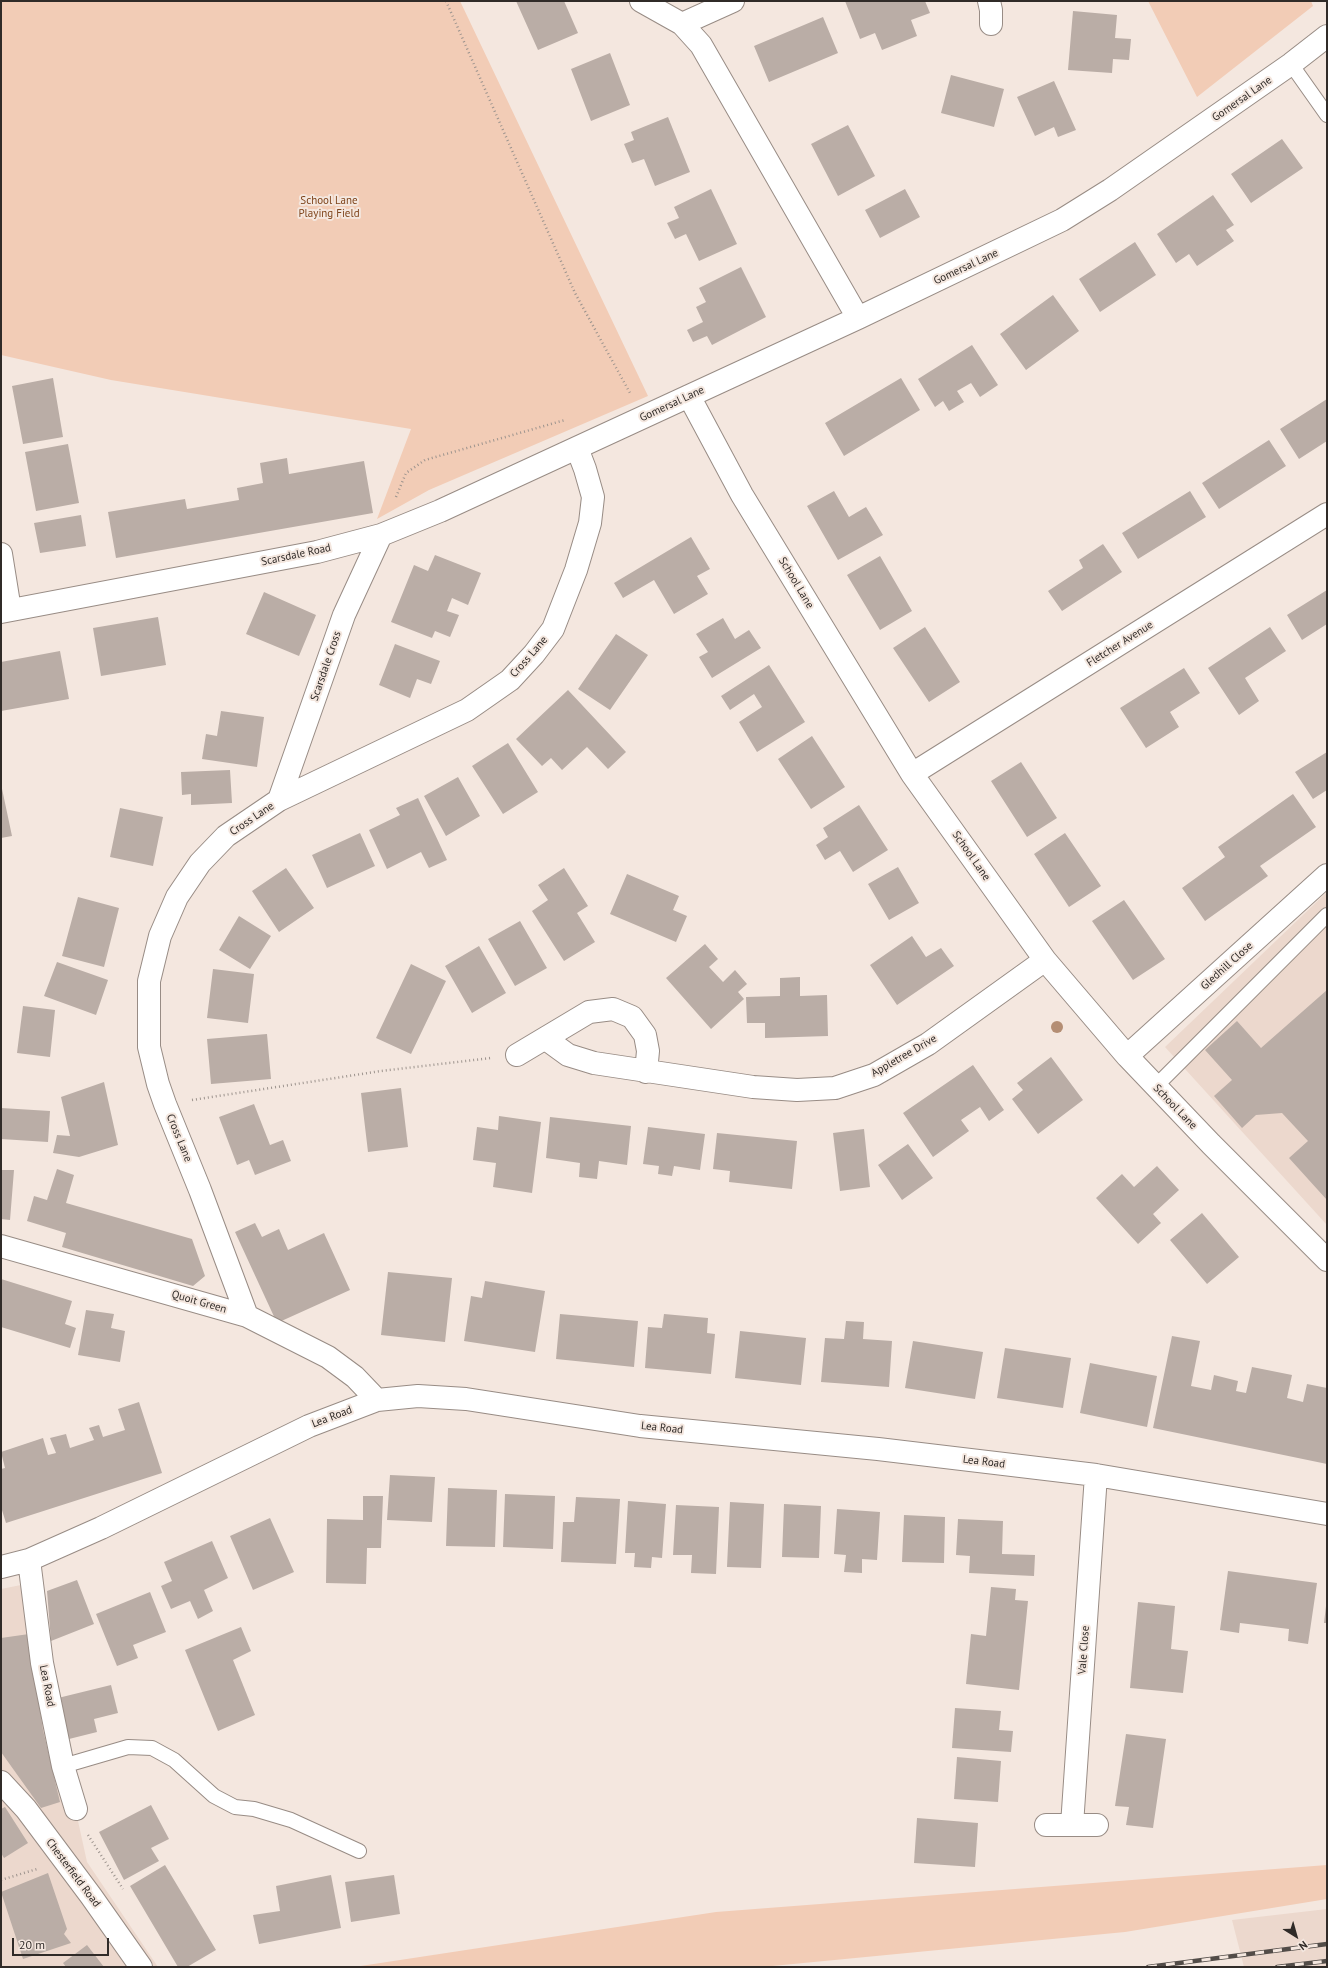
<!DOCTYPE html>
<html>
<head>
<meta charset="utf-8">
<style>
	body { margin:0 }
	#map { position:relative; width:1328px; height:1968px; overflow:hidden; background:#f4e7df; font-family:"PT Sans",sans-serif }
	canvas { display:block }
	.frame { position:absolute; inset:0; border:2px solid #302b28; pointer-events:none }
	.north { position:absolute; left:1276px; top:1916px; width:40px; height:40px; -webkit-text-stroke:3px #f4e7df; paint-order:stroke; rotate:143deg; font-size:11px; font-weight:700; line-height:16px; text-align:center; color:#302b28 }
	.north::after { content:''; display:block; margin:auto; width:14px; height:18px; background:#302b28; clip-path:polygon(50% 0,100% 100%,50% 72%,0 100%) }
	.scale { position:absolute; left:12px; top:1938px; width:97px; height:18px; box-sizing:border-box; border:2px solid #302b28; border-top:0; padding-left:5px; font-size:12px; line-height:14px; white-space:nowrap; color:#302b28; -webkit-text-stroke:3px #f4e7df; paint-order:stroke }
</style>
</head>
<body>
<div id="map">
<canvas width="1328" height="1968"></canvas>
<div class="frame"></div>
<div class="north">N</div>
<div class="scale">20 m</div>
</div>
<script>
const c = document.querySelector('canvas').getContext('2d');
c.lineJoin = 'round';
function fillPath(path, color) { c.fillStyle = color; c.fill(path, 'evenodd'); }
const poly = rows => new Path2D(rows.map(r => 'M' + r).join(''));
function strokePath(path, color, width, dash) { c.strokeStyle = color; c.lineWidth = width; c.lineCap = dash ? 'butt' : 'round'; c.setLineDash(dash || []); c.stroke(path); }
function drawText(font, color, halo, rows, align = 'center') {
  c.font = font + ' "PT Sans",sans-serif'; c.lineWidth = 4; c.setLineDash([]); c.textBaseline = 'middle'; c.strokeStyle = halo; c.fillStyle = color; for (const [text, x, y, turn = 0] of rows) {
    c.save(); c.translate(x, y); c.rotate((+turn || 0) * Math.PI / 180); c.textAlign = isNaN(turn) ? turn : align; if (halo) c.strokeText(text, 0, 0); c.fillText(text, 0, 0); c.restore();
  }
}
fillPath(poly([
	[1327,892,1327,1225,1165,1047],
	[26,1584,87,1862,158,1967,1,1967,1,1589],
	[1327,1909,1327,1967,1244,1967,1232,1920]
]), '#ecd8cd');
fillPath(poly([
	[1,1,460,1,648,396,429,490,377,519,411,429,111,380,1,355],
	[1148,1,1311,1,1313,6,1197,97],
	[1327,1865,1327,1899,1125,1932,762,1967,354,1967,716,1912]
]), '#f2ccb6');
fillPath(poly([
	[516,1,564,1,578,33,538,50],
	[845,1,925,1,930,13,911,20,917,36,882,50,875,33,860,39],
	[1073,11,1117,15,1115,38,1131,39,1129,60,1113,59,1112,73,1068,70],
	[823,17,838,53,769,82,754,46],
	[610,53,630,105,591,121,571,69],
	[951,75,1004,89,994,127,941,113],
	[1054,81,1076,130,1058,137,1054,127,1035,136,1017,97],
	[668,117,690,172,655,186,644,159,632,163,624,144,634,140,631,132],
	[848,125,875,176,838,196,811,144],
	[1282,139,1303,168,1251,203,1231,174],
	[711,189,737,244,699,261,686,234,675,239,667,223,679,218,674,207],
	[905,189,920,217,880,238,865,210],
	[1213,195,1234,225,1226,230,1234,241,1197,266,1189,254,1176,263,1157,234],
	[1135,242,1156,275,1100,312,1079,279],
	[741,267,766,317,712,345,707,336,693,342,687,330,703,322,696,307,706,302,699,288],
	[1053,295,1079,331,1026,370,1000,334],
	[972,345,998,385,980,397,971,383,957,391,964,402,949,411,943,401,935,407,918,379],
	[53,378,63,437,23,444,12,386],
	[901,378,920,410,844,456,825,423],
	[1327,399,1327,441,1299,459,1280,429],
	[1269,440,1286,466,1219,509,1202,483],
	[68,444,79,503,36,511,25,452],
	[287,458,289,474,364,461,373,513,116,558,108,512,185,499,187,509,239,500,237,488,263,483,260,463],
	[834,491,849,517,866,507,883,535,838,560,807,506],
	[1190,491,1206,517,1138,559,1122,533],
	[81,515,86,546,40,553,34,523],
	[691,537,710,569,697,576,708,594,674,614,654,580,623,598,614,583],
	[1103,544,1122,572,1062,611,1048,591,1083,568,1079,560],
	[435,555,481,573,468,605,452,598,447,611,459,615,450,637,435,631,432,638,391,622,414,565,428,571],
	[880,556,912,611,880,630,847,575],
	[1327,590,1327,624,1302,640,1287,615],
	[264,592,316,615,299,656,246,634],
	[158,617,166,665,101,676,93,628],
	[723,618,735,639,749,630,761,648,712,678,699,657,708,652,696,634],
	[925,627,960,682,929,702,893,648],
	[1270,627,1286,651,1245,678,1259,701,1239,715,1208,668],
	[616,634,648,655,610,710,578,689],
	[395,644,440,661,431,684,417,679,410,698,379,685],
	[60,651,69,699,1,711,1,662],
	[769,665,805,722,757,752,739,722,762,707,754,694,730,710,721,696],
	[1184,668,1200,693,1170,712,1179,727,1146,748,1120,708],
	[568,690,626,752,608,769,587,747,562,770,551,758,542,766,516,739],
	[221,711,264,717,257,767,202,759,206,734,217,736],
	[812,736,845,787,811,809,778,759],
	[508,743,538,792,503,814,472,766],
	[1327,752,1327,790,1313,799,1295,772],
	[1021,762,1057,818,1027,837,991,781],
	[230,770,232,803,191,805,191,794,182,795,181,772],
	[458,777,480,816,446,836,424,796],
	[1,784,12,836,1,838],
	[1293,794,1316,827,1260,866,1268,876,1205,921,1182,888,1225,857,1218,847],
	[418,798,447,860,429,868,421,852,387,869,369,830,400,815,396,808],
	[859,805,888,850,853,872,840,851,825,860,816,845,828,837,823,828],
	[120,808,163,817,153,866,110,857],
	[360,833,375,866,327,888,312,855],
	[1065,833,1101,886,1069,907,1034,854],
	[898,867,919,903,889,920,868,884],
	[286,868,314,908,279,932,252,891],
	[564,868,588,906,577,913,595,942,564,961,532,911,548,900,538,885],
	[627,874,679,896,673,910,687,916,676,942,610,914],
	[78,897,119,908,104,967,62,956],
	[1124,900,1165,959,1133,980,1092,921],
	[239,916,271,936,250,969,219,950],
	[520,921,547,968,515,986,488,939],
	[912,936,926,957,941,948,954,966,897,1005,870,965],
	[705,944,718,959,709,967,723,982,735,970,747,984,738,992,744,999,711,1029,666,978],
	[479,946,506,993,472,1013,445,966],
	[57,962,108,980,96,1015,44,996],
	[411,964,446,981,411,1054,376,1038],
	[213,969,254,974,248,1023,207,1018],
	[800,977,800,996,827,995,828,1036,765,1038,765,1023,747,1023,746,997,780,996,780,978],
	[1327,990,1327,1200,1289,1158,1308,1141,1282,1113,1256,1115,1242,1128,1214,1096,1232,1080,1205,1050,1237,1021,1261,1048],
	[23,1006,55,1010,50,1057,17,1053],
	[267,1034,271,1079,211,1084,207,1039],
	[1051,1057,1083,1100,1038,1134,1012,1099,1023,1090,1017,1083],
	[973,1065,1004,1110,989,1121,980,1107,961,1120,969,1131,933,1157,903,1113],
	[104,1082,118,1145,79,1157,53,1153,57,1135,70,1136,61,1097],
	[401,1088,408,1147,368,1152,361,1093],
	[254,1104,270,1145,283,1140,291,1161,255,1175,249,1160,237,1165,219,1117],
	[1,1108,50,1111,48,1142,1,1139],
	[499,1116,541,1122,532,1193,493,1187,496,1163,473,1160,477,1127,498,1130],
	[550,1117,631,1126,627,1165,599,1161,597,1179,579,1177,580,1163,546,1158],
	[648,1127,705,1134,700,1170,674,1166,672,1176,658,1174,659,1166,643,1164],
	[864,1129,870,1187,840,1191,833,1133],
	[717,1133,797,1141,792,1189,729,1182,730,1171,713,1169],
	[908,1144,933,1178,902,1200,878,1165],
	[1157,1166,1179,1190,1153,1214,1161,1223,1138,1244,1096,1198,1122,1174,1134,1187],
	[57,1169,74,1175,66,1203,192,1239,205,1276,193,1286,62,1247,66,1233,27,1221,34,1196,47,1200],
	[1,1170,14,1170,10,1220,1,1219],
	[1202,1213,1239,1257,1207,1284,1170,1240],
	[255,1223,262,1237,279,1229,288,1250,324,1233,350,1290,277,1323,235,1232],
	[388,1272,452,1278,445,1342,381,1335],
	[1,1279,72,1301,65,1324,76,1328,70,1348,1,1327],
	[485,1281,545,1291,535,1352,464,1341,471,1296,482,1298],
	[86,1310,114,1314,111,1328,125,1331,120,1362,78,1355],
	[560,1314,638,1321,634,1367,556,1359],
	[664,1314,708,1318,707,1333,715,1334,711,1374,645,1368,648,1327,662,1328],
	[846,1321,864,1322,863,1339,892,1341,889,1387,821,1382,825,1338,844,1339],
	[740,1331,806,1338,801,1385,735,1378],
	[1172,1336,1200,1341,1191,1386,1211,1390,1214,1375,1238,1381,1236,1391,1246,1393,1252,1367,1292,1375,1287,1398,1303,1402,1307,1384,1327,1388,1327,1464,1153,1428],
	[913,1341,983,1352,975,1399,905,1388],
	[1005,1348,1071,1358,1063,1408,997,1398],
	[1090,1363,1157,1376,1147,1427,1080,1413],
	[139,1402,162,1473,6,1523,1,1507,1,1469,5,1468,1,1452,43,1438,48,1455,56,1453,50,1438,66,1434,70,1448,94,1440,89,1428,99,1425,103,1437,125,1430,118,1409],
	[390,1475,435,1477,432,1522,387,1520],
	[448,1488,497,1490,495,1547,446,1546],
	[505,1494,555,1496,553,1549,503,1547],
	[363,1496,383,1496,381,1548,367,1548,366,1584,326,1583,327,1519,363,1520],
	[576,1497,620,1499,616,1564,561,1562,563,1522,574,1522],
	[628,1501,666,1504,662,1558,652,1557,651,1568,634,1567,635,1553,625,1553],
	[730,1502,764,1504,761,1568,727,1567],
	[784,1504,821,1506,819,1558,782,1557],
	[676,1505,719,1507,716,1574,691,1573,692,1555,673,1555],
	[837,1509,880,1512,877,1560,862,1559,862,1573,844,1572,846,1555,834,1554],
	[904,1515,945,1517,944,1563,902,1562],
	[270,1518,294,1572,253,1590,230,1536],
	[958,1519,1003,1521,1002,1554,1035,1555,1034,1576,969,1573,970,1556,956,1555],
	[212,1541,228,1578,204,1590,213,1611,198,1619,190,1601,171,1609,161,1586,172,1581,164,1562],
	[1228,1571,1317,1583,1308,1644,1288,1641,1289,1629,1240,1623,1239,1633,1220,1630],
	[77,1580,94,1624,51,1641,47,1591],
	[991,1587,1016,1589,1015,1600,1028,1601,1019,1690,966,1684,971,1634,986,1636],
	[150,1592,166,1632,133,1645,138,1658,117,1666,96,1614],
	[1138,1602,1175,1606,1171,1649,1188,1651,1183,1693,1130,1688],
	[1326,1606,1327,1606,1327,1623,1324,1623],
	[241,1627,251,1651,233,1660,255,1715,218,1731,185,1650],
	[29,1634,43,1730,60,1802,41,1808,1,1752,1,1638],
	[111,1685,118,1713,94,1719,97,1732,69,1739,58,1698],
	[955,1708,1001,1711,999,1730,1013,1731,1011,1752,952,1748],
	[1126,1734,1166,1739,1153,1828,1126,1825,1129,1807,1115,1806],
	[957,1757,1001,1761,998,1802,954,1799],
	[151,1805,169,1839,151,1848,159,1861,124,1880,99,1832],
	[5,1807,28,1843,4,1858,1,1853,1,1809],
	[917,1818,978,1823,975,1867,914,1863],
	[165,1865,216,1950,187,1967,178,1967,130,1886],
	[48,1873,67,1929,64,1934,71,1943,23,1959,1,1892],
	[331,1875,341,1928,259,1944,253,1915,280,1911,276,1886],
	[394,1875,400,1914,351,1922,345,1882],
	[87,1945,104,1967,66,1967,63,1963]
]), '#baada6');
const lane = poly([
	[1291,64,1327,115],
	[1156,1086,1327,915],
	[63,1766,128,1747,152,1748,174,1760,214,1796,235,1807,254,1809,291,1820,359,1851]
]);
const street = poly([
	[641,1,682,24,733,1],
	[989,1,991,10,991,24],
	[682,24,701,45,858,318],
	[689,396,742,495,912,774,1045,960,1127,1056,1211,1144,1327,1260],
	[1,554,10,610],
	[1,612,317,552,381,535,440,511,858,318,1062,220,1110,190,1291,64,1327,36],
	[912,774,1327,514],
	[279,800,344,615,381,535],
	[546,1039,568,1055,594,1063,753,1087,797,1090,835,1088,874,1075,928,1044,1045,960],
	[517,1055,589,1012,613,1009,632,1017,645,1035,648,1051,646,1072],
	[1127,1056,1327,875],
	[1,1246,247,1316,328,1357,355,1377,377,1400],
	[247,1316,200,1190,165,1104,158,1084,149,1047,149,981,160,936,177,897,200,863,226,836,279,800,467,710,510,680,534,654,553,629,576,570,590,523,593,497,585,469,577,448],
	[29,1560,42,1663,63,1766,76,1809],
	[1,1567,29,1560,101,1528,309,1426,377,1400,418,1396,466,1399,640,1426,878,1449,1096,1475,1327,1514],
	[1046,1825,1097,1825],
	[1072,1825,1096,1475]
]);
const secondary = poly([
	[1,1782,26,1809,91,1896,141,1967]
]);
strokePath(lane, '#988c85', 16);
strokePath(street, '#988c85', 24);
strokePath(secondary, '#988c85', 24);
strokePath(poly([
	[446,1,575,293,630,393],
	[396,497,406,473,425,460,565,420],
	[192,1100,381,1071,491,1058],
	[88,1835,123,1889],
	[1,1880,37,1869]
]), '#9d948e', 2.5, [1, 3]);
strokePath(lane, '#fff', 14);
strokePath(street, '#fff', 22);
strokePath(secondary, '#fff', 22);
const rail = poly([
	[1148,1967,1327,1944],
	[1277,1967,1327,1961]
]);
strokePath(rail, '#524c48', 4.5);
strokePath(rail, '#f4e7df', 3, [9]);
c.fillStyle = '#b48e74';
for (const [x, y] of [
	[1057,1027]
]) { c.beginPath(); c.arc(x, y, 6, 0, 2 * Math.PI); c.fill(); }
drawText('11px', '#302b28', '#f4e7df', [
	["Gomersal Lane",1242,99,-35],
	["Gomersal Lane",966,267,-25],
	["Gomersal Lane",672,404,-25],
	["Scarsdale Road",296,555,-12],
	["School Lane",796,583,59],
	["Fletcher Avenue",1120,644,-32],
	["Cross Lane",529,657,-49],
	["Scarsdale Cross",326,666,-71],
	["Cross Lane",252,819,-34],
	["School Lane",971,856,55],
	["Gledhill Close",1227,966,-42],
	["Appletree Drive",904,1056,-30],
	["School Lane",1175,1107,46],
	["Cross Lane",179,1138,68],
	["Quoit Green",199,1302,16],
	["Lea Road",332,1417,-21],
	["Lea Road",662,1428,6],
	["Lea Road",984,1462,7],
	["Vale Close",1084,1650,-86],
	["Lea Road",47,1686,79],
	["Chesterfield Road",73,1873,53]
]);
drawText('11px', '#7f451c', '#f4e7df', [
	["School Lane",329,201],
	["Playing Field",329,214]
]);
</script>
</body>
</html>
